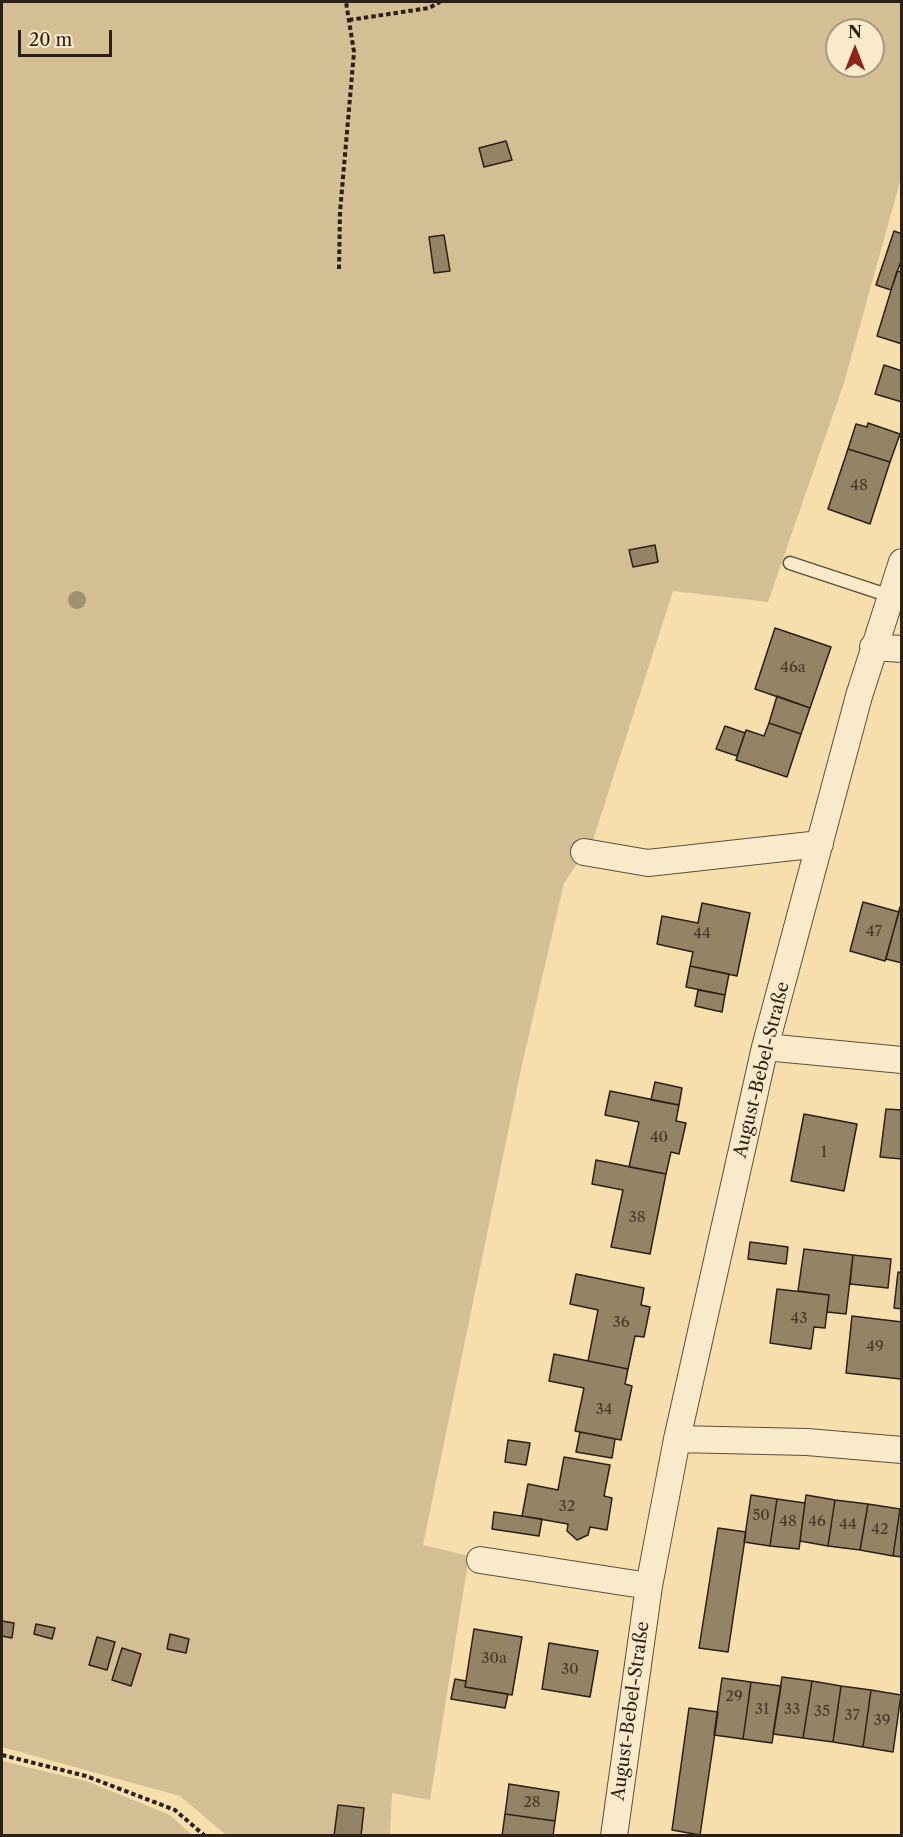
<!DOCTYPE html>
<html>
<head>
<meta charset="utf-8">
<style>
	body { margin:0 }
	#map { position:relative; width:903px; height:1837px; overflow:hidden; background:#f6dfad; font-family:"Libre Caslon Text",serif }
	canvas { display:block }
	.frame { position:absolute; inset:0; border:3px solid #2c1f16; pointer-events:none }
	.north { position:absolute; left:825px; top:18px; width:60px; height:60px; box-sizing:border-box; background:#f9eaca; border:2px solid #a79982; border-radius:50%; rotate:0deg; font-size:16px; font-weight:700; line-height:24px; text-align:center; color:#2c1f16 }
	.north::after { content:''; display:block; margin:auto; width:21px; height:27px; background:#8f2418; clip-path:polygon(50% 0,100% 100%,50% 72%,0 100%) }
	.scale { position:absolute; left:18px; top:30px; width:94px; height:27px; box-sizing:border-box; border:3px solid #2c1f16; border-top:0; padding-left:8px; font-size:18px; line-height:21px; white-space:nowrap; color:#2c1f16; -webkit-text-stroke:4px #f9eaca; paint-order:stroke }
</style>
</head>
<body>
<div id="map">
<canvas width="903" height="1837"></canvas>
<div class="frame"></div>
<div class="north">N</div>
<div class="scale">20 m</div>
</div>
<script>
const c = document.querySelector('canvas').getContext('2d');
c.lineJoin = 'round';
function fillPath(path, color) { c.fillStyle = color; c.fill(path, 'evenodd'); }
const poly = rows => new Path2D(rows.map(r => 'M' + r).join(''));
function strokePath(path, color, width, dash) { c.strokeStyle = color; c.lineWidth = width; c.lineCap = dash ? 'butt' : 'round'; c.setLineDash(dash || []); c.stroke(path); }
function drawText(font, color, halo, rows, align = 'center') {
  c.font = font + ' "Libre Caslon Text",serif'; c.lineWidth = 4.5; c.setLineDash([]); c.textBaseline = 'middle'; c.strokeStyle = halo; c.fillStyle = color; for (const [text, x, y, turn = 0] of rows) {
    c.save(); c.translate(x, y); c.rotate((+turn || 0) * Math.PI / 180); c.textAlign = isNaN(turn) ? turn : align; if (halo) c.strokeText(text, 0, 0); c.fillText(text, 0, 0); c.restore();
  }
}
fillPath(poly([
	[2,2,901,2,901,178,844,383,768,602,673,591,593,840,564,883,521,1069,423,1545,469,1556,430,1800,392,1793,390,1835,226,1835,180,1796,2,1747],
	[837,30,873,30,873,66,837,66],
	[2,1761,89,1782,170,1815,192,1835,2,1835]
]), '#d4be93');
const building = poly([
	[506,141,512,160,484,167,479,148,506,141],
	[894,231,902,234,902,258,891,290,876,285,894,231],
	[444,235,450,271,434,273,429,237,444,235],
	[897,271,902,272,902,344,877,336,897,271],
	[884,365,902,371,902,402,875,394,884,365],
	[868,423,900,434,890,462,848,449,856,424,867,427,868,423],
	[848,449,890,462,870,524,828,509,848,449],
	[655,545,658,562,633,567,629,550,655,545],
	[775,628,831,647,810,708,755,689,775,628],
	[777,696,810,708,801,734,769,723,777,696],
	[769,723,801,734,787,777,736,760,746,730,764,736,769,723],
	[725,726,745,733,737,756,716,749,725,726],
	[863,902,899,912,885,961,850,951,863,902],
	[702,903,750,913,737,976,690,966,693,952,657,944,662,916,698,923,702,903],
	[900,907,902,907,902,963,886,959,900,907],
	[690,966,729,974,725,995,686,987,690,966],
	[698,990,725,995,722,1012,695,1006,698,990],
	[655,1082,682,1088,679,1105,651,1100,655,1082],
	[610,1091,679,1105,676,1121,686,1123,679,1154,671,1152,666,1174,629,1167,639,1122,605,1115,610,1091],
	[886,1109,902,1110,902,1159,880,1157,886,1109],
	[804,1114,857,1124,844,1191,791,1181,804,1114],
	[596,1160,666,1174,650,1254,611,1247,623,1190,592,1184,596,1160],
	[750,1242,788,1247,786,1264,748,1259,750,1242],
	[804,1249,853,1255,846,1314,827,1312,829,1295,798,1291,804,1249],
	[853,1255,891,1259,888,1288,850,1284,853,1255],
	[898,1272,902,1273,902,1309,894,1308,898,1272],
	[576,1274,644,1288,641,1305,650,1307,644,1337,635,1336,628,1369,588,1361,598,1310,570,1304,576,1274],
	[777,1289,829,1295,825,1328,814,1327,811,1349,770,1343,777,1289],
	[852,1316,902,1322,901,1379,846,1373,852,1316],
	[554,1354,628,1369,625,1384,632,1386,621,1440,575,1431,584,1388,549,1381,554,1354],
	[580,1432,615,1439,612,1458,576,1452,580,1432],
	[508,1440,530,1443,526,1465,505,1462,508,1440],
	[564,1457,610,1465,604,1496,612,1498,607,1530,590,1527,588,1535,577,1540,567,1531,568,1524,522,1516,528,1484,558,1490,564,1457],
	[751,1495,777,1499,770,1546,744,1542,751,1495],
	[806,1495,835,1500,828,1546,800,1541,806,1495],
	[777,1499,805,1503,799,1549,770,1546,777,1499],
	[835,1500,868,1504,860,1550,828,1546,835,1500],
	[868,1504,900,1509,893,1556,860,1550,868,1504],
	[900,1509,902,1509,902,1557,893,1556,900,1509],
	[494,1512,542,1519,539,1536,492,1529,494,1512],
	[718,1528,746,1532,728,1652,699,1648,718,1528],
	[2,1621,14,1623,12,1638,2,1636,2,1621],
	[36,1624,55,1628,52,1639,34,1634,36,1624],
	[474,1629,522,1637,512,1695,465,1687,474,1629],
	[170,1634,189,1639,186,1653,167,1649,170,1634],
	[97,1637,115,1642,107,1670,89,1665,97,1637],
	[549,1643,598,1651,590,1697,542,1689,549,1643],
	[122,1648,141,1654,131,1686,112,1680,122,1648],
	[782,1677,812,1681,803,1738,773,1734,782,1677],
	[722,1678,751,1682,743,1739,714,1735,722,1678],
	[455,1679,466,1681,465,1687,508,1694,505,1708,451,1699,455,1679],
	[812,1681,841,1686,833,1742,803,1738,812,1681],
	[751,1682,781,1686,772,1743,743,1739,751,1682],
	[841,1686,871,1690,863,1747,833,1742,841,1686],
	[871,1690,901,1695,893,1752,863,1747,871,1690],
	[689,1708,718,1712,700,1835,672,1830,689,1708],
	[509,1784,559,1792,555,1821,505,1814,509,1784],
	[338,1805,364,1808,361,1836,334,1836,338,1805],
	[505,1814,555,1821,553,1836,502,1836,505,1814]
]);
fillPath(building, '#958365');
strokePath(building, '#2c1f16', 1.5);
const service = poly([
	[790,563,890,596]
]);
const minor = poly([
	[873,647,902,649],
	[584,852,648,863,820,844],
	[765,1047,902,1060],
	[677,1439,807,1442,902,1450],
	[480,1560,649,1586],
	[614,1836,649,1586,677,1439,765,1047,859,696,902,562]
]);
strokePath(service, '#5e4f3c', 15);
strokePath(minor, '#5e4f3c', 28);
strokePath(poly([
	[349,20,429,8,440,2],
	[339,269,340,212,354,52,346,2],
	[2,1755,86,1776,175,1810,205,1836]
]), '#2c1f16', 4, [4.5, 3]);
strokePath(service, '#f9eaca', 12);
strokePath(minor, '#f9eaca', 26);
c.fillStyle = '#a2906f';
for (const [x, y] of [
	[77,600]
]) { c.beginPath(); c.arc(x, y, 9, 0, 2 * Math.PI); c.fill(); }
drawText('15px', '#46382a', null, [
	["48",859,486],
	["46a",793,668],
	["47",874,932],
	["44",702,934],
	["40",659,1138],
	["1",824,1153],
	["38",637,1218],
	["43",799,1319],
	["36",621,1323],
	["49",875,1347],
	["34",604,1410],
	["32",567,1507],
	["50",761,1516],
	["48",788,1522],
	["46",817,1522],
	["44",848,1525],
	["42",880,1530],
	["30a",494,1659],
	["30",570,1670],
	["29",734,1697],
	["31",762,1710],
	["33",792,1710],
	["35",822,1712],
	["37",852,1716],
	["39",882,1721],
	["28",532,1803]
]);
drawText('18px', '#2c1f16', '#f9eaca', [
	["August-Bebel-Straße",762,1070,-76],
	["August-Bebel-Straße",631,1711,-82]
]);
</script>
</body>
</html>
